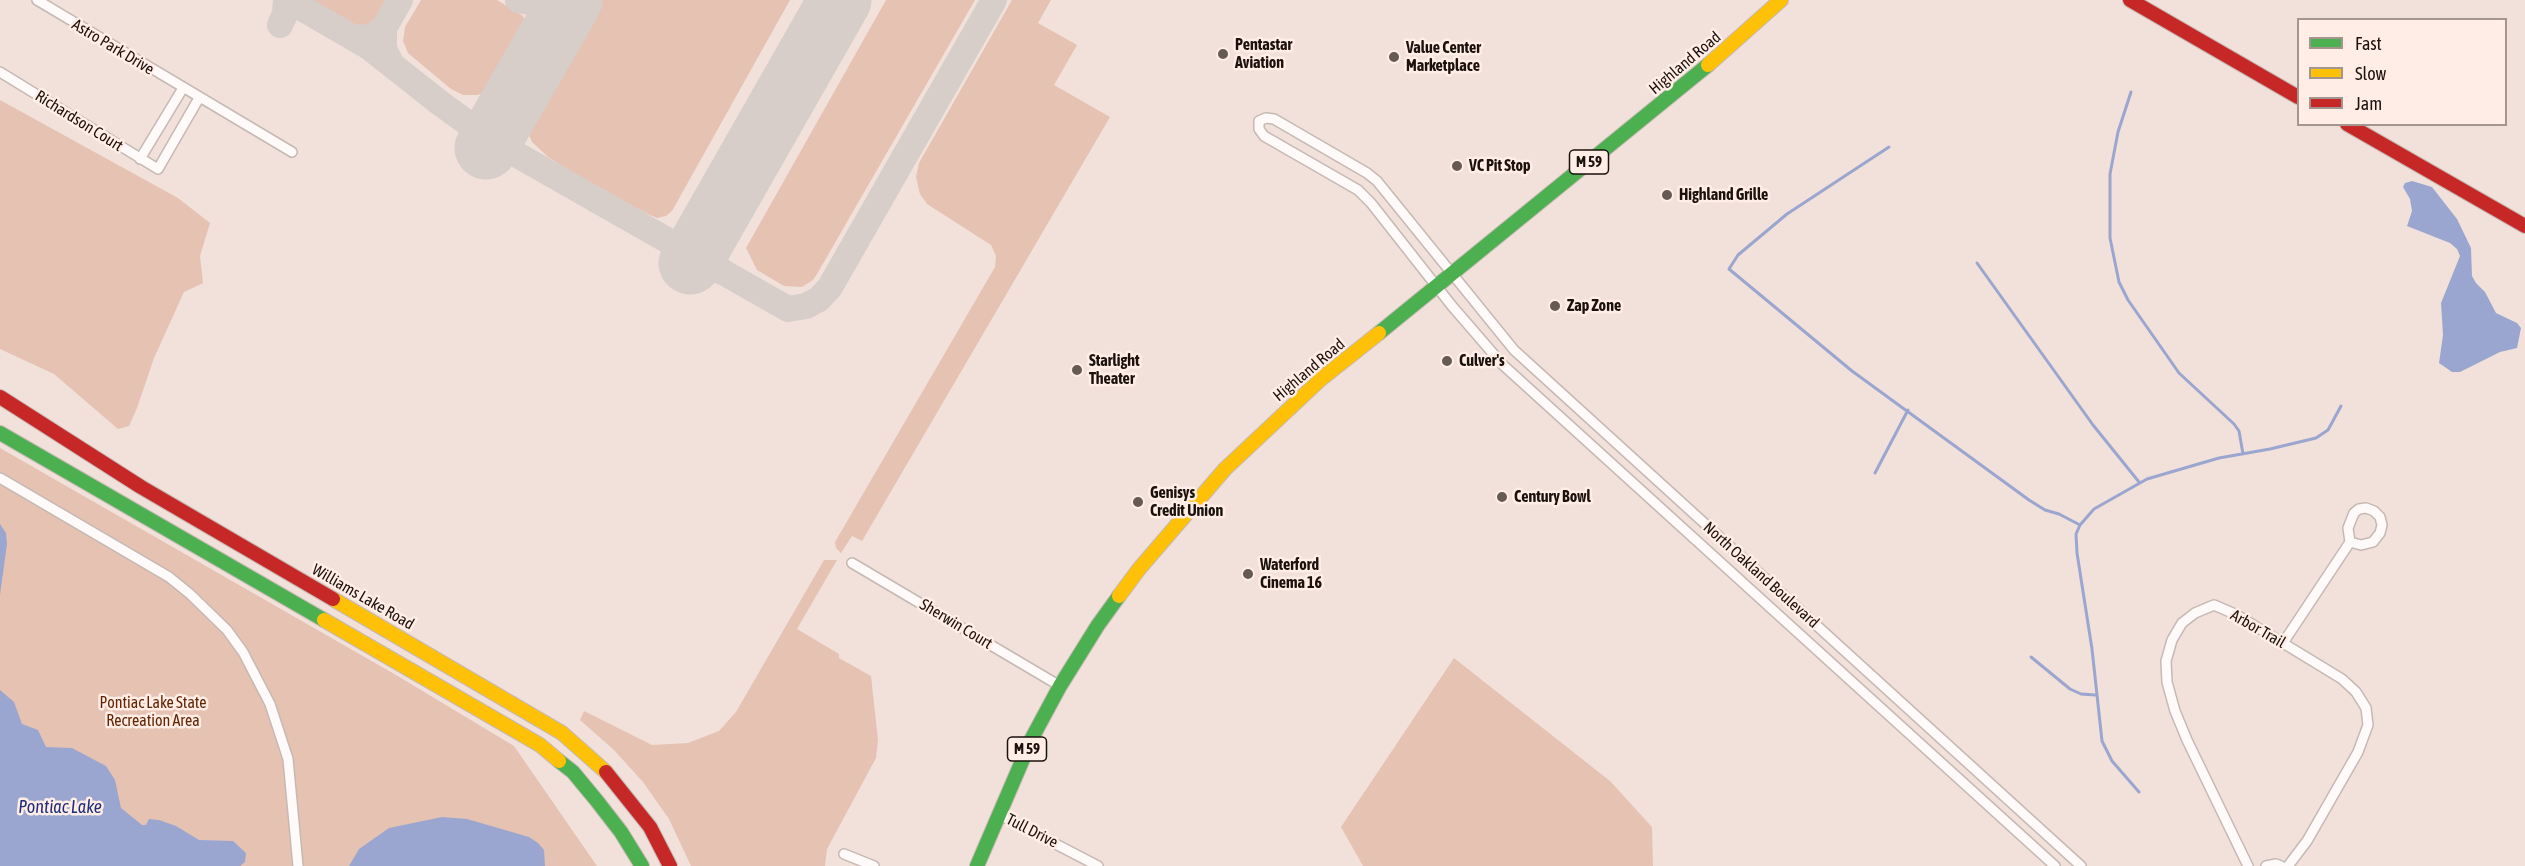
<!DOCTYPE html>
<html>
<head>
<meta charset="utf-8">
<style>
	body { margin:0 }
	#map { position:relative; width:2525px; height:866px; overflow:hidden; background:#f1e1da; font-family:"Asap Condensed",sans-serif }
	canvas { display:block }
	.legend { position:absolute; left:2297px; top:18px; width:210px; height:108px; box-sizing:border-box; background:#ffede6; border:2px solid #a4958f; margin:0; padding:8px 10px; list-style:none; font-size:18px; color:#1b110d }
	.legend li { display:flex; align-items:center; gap:12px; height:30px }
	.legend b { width:30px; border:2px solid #a4958f }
</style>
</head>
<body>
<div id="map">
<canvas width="2525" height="866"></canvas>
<ul class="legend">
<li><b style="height:8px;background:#4caf50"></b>Fast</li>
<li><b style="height:8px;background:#ffc107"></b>Slow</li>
<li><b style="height:8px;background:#c62828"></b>Jam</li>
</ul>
</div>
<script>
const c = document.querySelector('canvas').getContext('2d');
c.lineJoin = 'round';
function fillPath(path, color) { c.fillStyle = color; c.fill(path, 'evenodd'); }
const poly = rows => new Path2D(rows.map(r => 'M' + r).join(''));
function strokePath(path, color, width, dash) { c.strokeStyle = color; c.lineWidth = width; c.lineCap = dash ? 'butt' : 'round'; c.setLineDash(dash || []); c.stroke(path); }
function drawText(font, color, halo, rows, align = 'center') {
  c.font = font + ' "Asap Condensed",sans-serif'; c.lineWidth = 5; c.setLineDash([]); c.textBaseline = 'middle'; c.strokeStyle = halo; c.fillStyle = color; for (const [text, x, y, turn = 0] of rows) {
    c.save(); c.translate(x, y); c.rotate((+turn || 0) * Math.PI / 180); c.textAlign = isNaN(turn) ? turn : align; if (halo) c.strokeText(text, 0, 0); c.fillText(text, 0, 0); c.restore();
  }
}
fillPath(poly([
	[311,0,388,0,376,19,364,26,350,23],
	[421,0,497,0,523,16,527,30,497,86,478,95,463,95,451,89,408,53,403,41,405,27],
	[595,0,790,0,672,211,666,216,657,218,650,215,592,185,548,157,532,142,528,133,529,117],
	[886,0,975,0,817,274,813,280,802,287,784,286,757,270,746,248],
	[1012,0,1051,0,1038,23,1077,45,1054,85,1110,117,862,541,852,536,841,553,836,548,835,542,995,267,996,256,991,245,927,204,920,194,916,177,919,163],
	[0,100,178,198,210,223,200,256,203,283,184,292,154,358,137,408,129,426,118,429,54,374,0,349],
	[0,448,396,675,514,746,597,866,0,866],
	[824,560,837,560,797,629,839,654,839,658,871,676,878,740,876,758,827,849,825,866,691,866,669,819,643,782,614,750,580,720,584,711,652,745,688,743,719,731,736,712],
	[1454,658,1610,781,1652,827,1653,866,1363,866,1341,827]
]), '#e6c2b3');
fillPath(poly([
	[2412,181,2432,187,2457,219,2471,248,2472,276,2476,283,2485,292,2496,313,2517,323,2521,328,2517,348,2500,352,2460,372,2452,372,2439,363,2443,335,2441,303,2460,256,2457,249,2450,243,2407,226,2412,211,2410,199,2403,187,2405,183],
	[0,524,6,533,7,544,0,595],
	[0,690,14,702,22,724,38,730,46,747,72,748,106,766,115,780,121,808,142,825,146,825,149,819,159,820,176,826,199,840,233,841,246,853,245,862,240,866,0,866],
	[442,817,467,819,529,837,538,843,544,850,545,866,349,866,359,849,389,828]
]), '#9ba6d0');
strokePath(poly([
	[2131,92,2118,132,2110,174,2110,238,2119,282,2128,300,2179,373,2234,424,2239,431,2243,454],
	[1889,147,1787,214,1738,255,1729,269,1852,371,2029,500,2045,510,2059,514,2080,525],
	[1977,263,2093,425,2139,482],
	[1875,473,1908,410],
	[2031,657,2070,689,2081,694,2095,695],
	[2139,792,2112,761,2102,741,2092,649,2077,553,2076,534,2080,525,2094,509,2147,479,2219,458,2270,449,2316,438,2328,430,2341,406]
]), '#9ba6d0', 3);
strokePath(poly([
	[288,0,369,47,440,103,491,140,788,309,806,306,819,299,830,287,994,0],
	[518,0,535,3,554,0],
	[280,25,285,14,286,0],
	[384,28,400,0],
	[352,37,370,38,384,28,384,49,391,63],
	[710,227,709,245,711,260,722,272]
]), '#d7cdc9', 26);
strokePath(poly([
	[486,148,571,0],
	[690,263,840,0]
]), '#d7cdc9', 63);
const street = poly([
	[37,0,292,152],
	[0,72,158,169,199,98],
	[140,159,183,88],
	[0,478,169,577,190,594,227,630,243,652,270,704,288,759,298,866],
	[852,563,1060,686],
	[2283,643,2350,542,2348,528,2354,513,2359,509,2366,508,2374,511,2380,517,2382,525,2380,533,2373,542,2361,545,2350,542],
	[998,814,1098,866],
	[844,854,874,866],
	[2055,866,1503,365,1452,306,1371,203,1358,190,1264,136,1259,129,1259,121,1266,118,1274,119,1367,173,1377,181,1514,350,2081,866],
	[2248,866,2187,740,2175,711,2167,682,2166,661,2172,640,2182,623,2195,613,2214,605,2237,615,2342,679,2356,692,2366,708,2368,725,2358,752,2307,841,2288,866],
	[2266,866,2276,864,2281,866]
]);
const fast = poly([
	[1379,333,1708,65],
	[0,433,324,620],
	[559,761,573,772,597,801,621,832,642,866],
	[977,866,1032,738,1060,686,1098,625,1119,596]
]);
const slow = poly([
	[1708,65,1781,0],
	[1119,596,1139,569,1225,469,1321,379,1379,333],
	[333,599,562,733,606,772],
	[324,620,540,745,559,761]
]);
const jam = poly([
	[2130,0,2298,97],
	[2347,124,2525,226],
	[0,397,141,487,333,599],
	[606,772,650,827,670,866]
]);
strokePath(street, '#c6b9b4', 12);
strokePath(fast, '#c6b9b4', 16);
strokePath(slow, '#c6b9b4', 16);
strokePath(jam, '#c6b9b4', 16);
strokePath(street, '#fdfaf9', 9);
strokePath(fast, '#4caf50', 14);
strokePath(slow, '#ffc107', 14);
strokePath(jam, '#c62828', 14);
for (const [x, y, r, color] of [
	[1223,54,6,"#665a55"],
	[1394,57,6,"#665a55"],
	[1457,166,6,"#665a55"],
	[1667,195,6,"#665a55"],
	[1555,306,6,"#665a55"],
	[1447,361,6,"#665a55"],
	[1077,370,6,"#665a55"],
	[1502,497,6,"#665a55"],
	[1138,502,6,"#665a55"],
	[1248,574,6,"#665a55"]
]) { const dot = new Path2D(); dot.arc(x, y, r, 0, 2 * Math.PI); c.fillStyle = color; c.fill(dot); strokePath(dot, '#ffede6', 2); }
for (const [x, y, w] of [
	[1589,162,39],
	[1027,749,39]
]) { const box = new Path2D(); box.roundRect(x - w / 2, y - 12, w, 24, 4.5); c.fillStyle = '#ffede6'; c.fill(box); strokePath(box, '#1b110d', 1.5); }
drawText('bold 15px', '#1b110d', null, [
	["M 59",1589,162],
	["M 59",1027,749]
]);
drawText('bold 16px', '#1b110d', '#ffede6', [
	["Pentastar",1235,45],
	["Aviation",1235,63],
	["Value Center",1406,48],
	["Marketplace",1406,66],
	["VC Pit Stop",1469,166],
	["Highland Grille",1679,195],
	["Zap Zone",1567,306],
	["Starlight",1089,361],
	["Theater",1089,379],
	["Culver's",1459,361],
	["Genisys",1150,493],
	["Credit Union",1150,511],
	["Century Bowl",1514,497],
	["Waterford",1260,565],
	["Cinema 16",1260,583]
], 'left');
drawText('16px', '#1b110d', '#ffede6', [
	["Astro Park Drive",113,47,31],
	["Highland Road",1685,63,-40],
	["Richardson Court",79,121,32],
	["Highland Road",1309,370,-40],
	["North Oakland Boulevard",1761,575,42],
	["Williams Lake Road",363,597,30],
	["Sherwin Court",956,624,31],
	["Arbor Trail",2258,629,30],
	["Tull Drive",1032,831,27]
]);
drawText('16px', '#642300', '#ffede6', [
	["Pontiac Lake State",153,703],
	["Recreation Area",153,721]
]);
drawText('italic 18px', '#1e2e7a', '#ffede6', [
	["Pontiac Lake",60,807]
]);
</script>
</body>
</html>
